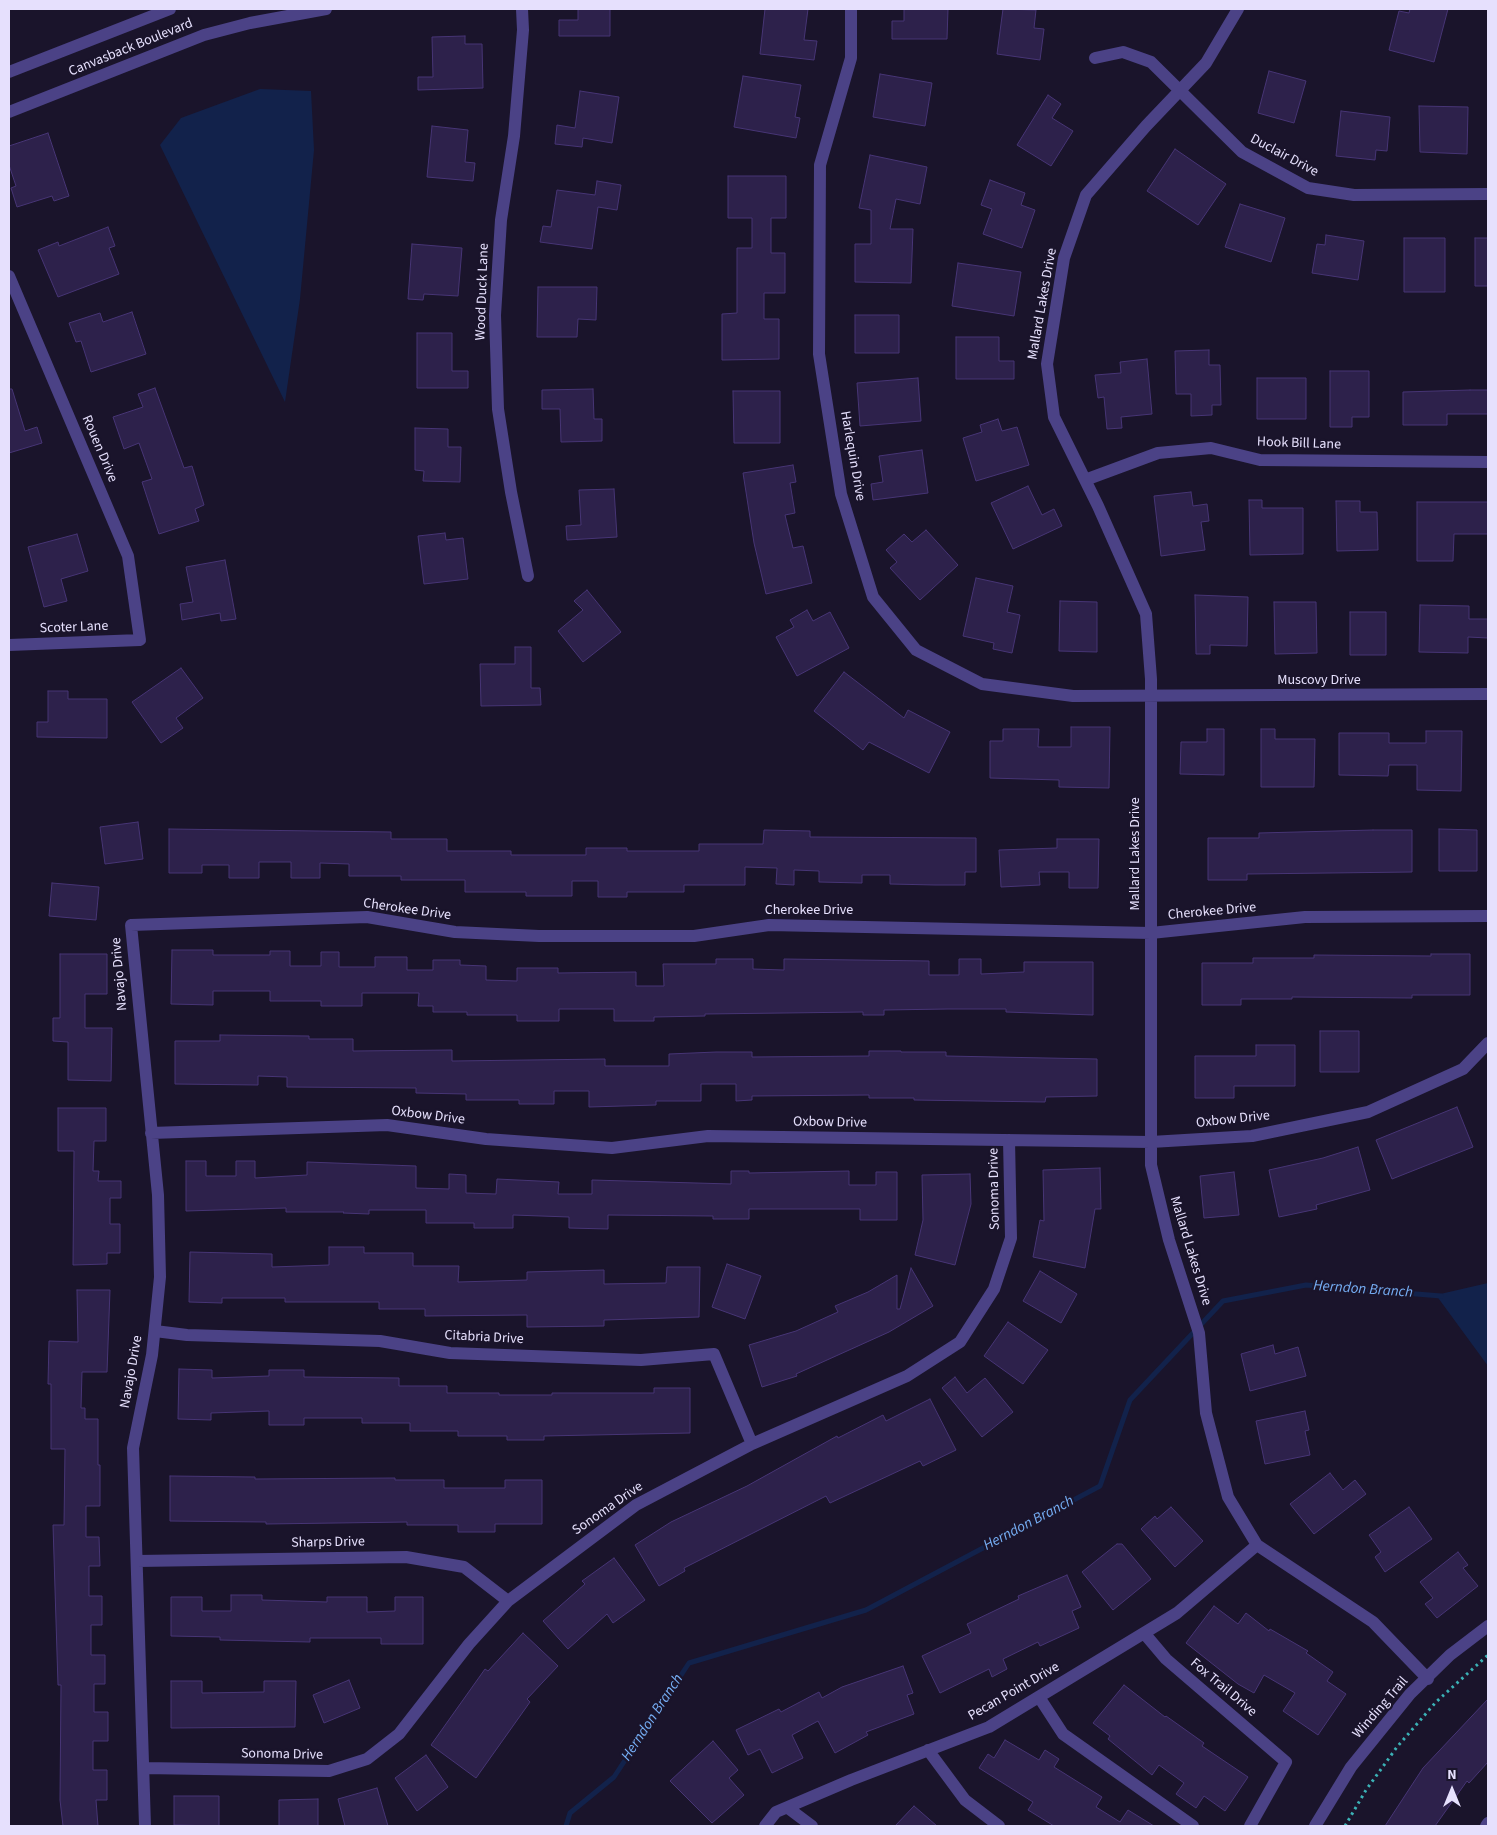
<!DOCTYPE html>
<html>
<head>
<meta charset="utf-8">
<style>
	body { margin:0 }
	#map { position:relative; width:1497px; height:1835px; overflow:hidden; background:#1a142b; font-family:"Source Sans 3",sans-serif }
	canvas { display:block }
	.frame { position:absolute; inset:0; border:10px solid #e6e0fd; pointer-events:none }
	.north { position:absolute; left:1427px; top:1765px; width:50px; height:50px; -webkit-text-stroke:4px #1a142b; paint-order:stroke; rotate:0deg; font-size:14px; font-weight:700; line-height:20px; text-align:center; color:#e6e0fd }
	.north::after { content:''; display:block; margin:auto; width:18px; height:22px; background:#e6e0fd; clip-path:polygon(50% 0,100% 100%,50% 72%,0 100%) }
</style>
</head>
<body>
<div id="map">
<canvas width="1497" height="1835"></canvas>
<div class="frame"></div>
<div class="north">N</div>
</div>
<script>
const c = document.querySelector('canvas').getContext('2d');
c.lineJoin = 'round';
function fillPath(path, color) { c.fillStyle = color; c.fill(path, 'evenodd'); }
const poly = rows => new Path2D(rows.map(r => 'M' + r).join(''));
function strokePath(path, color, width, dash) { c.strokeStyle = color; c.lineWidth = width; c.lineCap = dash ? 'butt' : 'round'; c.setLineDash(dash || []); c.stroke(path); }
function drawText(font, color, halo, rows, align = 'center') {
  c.font = font + ' "Source Sans 3",sans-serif'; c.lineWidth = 4.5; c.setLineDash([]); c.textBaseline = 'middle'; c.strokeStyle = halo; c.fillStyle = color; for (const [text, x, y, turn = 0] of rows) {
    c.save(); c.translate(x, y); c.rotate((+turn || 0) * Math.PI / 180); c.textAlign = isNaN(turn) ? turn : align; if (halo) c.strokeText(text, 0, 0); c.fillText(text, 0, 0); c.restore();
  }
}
fillPath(poly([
	[260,89,311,91,314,150,300,299,285,402,160,145,181,118],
	[1488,1283,1488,1366,1436,1295]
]), '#12224b');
strokePath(poly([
	[566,1826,570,1813,614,1777,689,1663,866,1610,1100,1486,1130,1400,1223,1301,1306,1285,1441,1296]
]), '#12224b', 5);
const building = poly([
	[578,9,610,9,610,36,559,36,559,20,578,20,578,9],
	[765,9,808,9,804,40,817,41,814,60,760,54,765,9],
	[904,9,948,9,947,39,892,39,892,21,904,21,904,9],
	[1003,9,1036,10,1034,28,1044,29,1040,60,997,54,1003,9],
	[1410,9,1448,9,1434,62,1389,50,1399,11,1409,13,1410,9],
	[465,36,465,44,482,44,483,88,418,90,418,77,433,77,432,37,465,36],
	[1269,71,1306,81,1294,123,1258,113,1269,71],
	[880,74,932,83,925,126,873,117,880,74],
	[743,76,801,85,795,117,800,118,796,138,734,127,743,76],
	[580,91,619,97,612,143,583,138,582,147,555,144,557,125,575,128,580,91],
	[1048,95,1061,104,1052,118,1073,131,1051,166,1017,145,1048,95],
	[1419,106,1468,107,1467,154,1420,152,1419,106],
	[1341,111,1390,117,1387,151,1376,150,1375,160,1336,156,1341,111],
	[432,126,468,130,465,162,475,163,473,181,427,177,432,126],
	[48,133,69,196,54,201,52,196,17,207,11,188,16,186,9,165,9,146,48,133],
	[1175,149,1226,184,1198,225,1147,191,1175,149],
	[870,155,927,167,920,204,896,199,890,229,913,229,911,283,855,282,855,244,871,244,871,210,859,208,870,155],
	[728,176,786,176,786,218,771,218,771,253,785,253,785,293,764,293,764,319,779,319,779,359,722,360,722,314,737,313,737,248,752,248,752,218,728,218,728,176],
	[990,180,1025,193,1021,205,1035,210,1022,248,983,234,992,209,981,205,990,180],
	[597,181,621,185,617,210,598,207,592,249,540,242,543,226,551,227,557,190,595,195,597,181],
	[1240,204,1285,218,1271,262,1225,247,1240,204],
	[108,227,115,246,109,248,119,274,58,297,38,250,58,242,59,246,108,227],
	[1326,235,1364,241,1358,280,1312,273,1317,244,1325,245,1326,235],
	[1404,238,1445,238,1445,292,1404,292,1404,238],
	[1475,238,1488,238,1488,286,1475,286,1475,238],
	[412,244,462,248,458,296,424,294,423,300,408,299,412,244],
	[958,263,1021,272,1014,316,952,306,958,263],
	[538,287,597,287,596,320,578,319,577,337,537,337,538,287],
	[132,312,146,354,91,372,81,341,76,342,69,323,100,313,103,322,132,312],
	[855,315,899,315,899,353,855,353,855,315],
	[417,333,452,333,452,371,468,371,468,388,417,388,417,333],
	[956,337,999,337,999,361,1014,361,1014,379,956,379,956,337],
	[1209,350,1209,365,1220,365,1221,405,1212,405,1212,415,1191,416,1191,394,1176,394,1175,351,1209,350],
	[1147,359,1152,414,1121,417,1122,428,1107,429,1104,397,1098,398,1095,375,1121,373,1120,362,1147,359],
	[1330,371,1369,371,1369,417,1352,417,1352,427,1330,427,1330,371],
	[918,378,921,421,860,426,857,383,918,378],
	[1257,378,1306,378,1306,419,1257,419,1257,378],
	[155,388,184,468,192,466,204,505,195,509,199,521,159,534,142,482,152,479,139,443,124,449,113,417,143,407,138,394,155,388],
	[9,389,12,389,25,431,37,427,42,443,9,453,9,389],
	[593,389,594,419,602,419,602,441,561,442,560,409,542,409,542,390,593,389],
	[1470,390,1488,390,1488,414,1447,414,1447,425,1403,425,1403,392,1470,390],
	[733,391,780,391,780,443,734,443,733,391],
	[998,419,1002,431,1017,427,1029,465,976,481,963,438,982,432,980,425,998,419],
	[415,428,448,429,448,447,461,447,460,482,423,481,424,471,415,470,415,428],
	[922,450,928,493,873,500,871,484,883,482,879,456,922,450],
	[793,465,796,482,790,483,795,513,785,515,793,548,803,546,812,583,766,594,754,543,743,473,793,465],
	[1028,486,1042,515,1054,509,1062,526,1013,549,991,503,1028,486],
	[614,489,617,537,567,540,566,526,581,525,579,490,614,489],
	[1191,492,1193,506,1207,504,1209,521,1201,522,1205,550,1161,556,1154,496,1191,492],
	[1249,500,1262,500,1262,508,1303,508,1303,554,1250,555,1249,500],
	[1336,501,1360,501,1360,512,1377,512,1378,550,1337,551,1336,501],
	[1417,502,1488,502,1488,534,1454,534,1453,561,1417,561,1417,502],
	[926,530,958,565,920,600,890,568,897,562,886,550,904,534,912,542,926,530],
	[445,533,446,540,463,538,468,579,424,584,418,536,445,533],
	[77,534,88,571,61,579,67,601,44,607,28,547,77,534],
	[225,560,236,619,221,621,220,613,182,620,180,604,193,602,186,567,225,560],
	[976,578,1013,586,1007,612,1020,615,1012,653,993,649,994,643,963,636,976,578],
	[587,590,621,632,583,662,558,631,583,610,574,601,587,590],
	[1195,595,1248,597,1247,646,1210,645,1210,654,1196,654,1195,595],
	[1060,601,1097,602,1097,652,1059,651,1060,601],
	[1274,602,1316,602,1317,653,1275,654,1274,602],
	[1420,605,1469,606,1469,619,1488,619,1488,638,1468,637,1468,653,1419,652,1420,605],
	[807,610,813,621,830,612,849,648,797,676,776,637,794,627,790,620,807,610],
	[1350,612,1386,612,1386,655,1350,655,1350,612],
	[515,647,531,647,531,688,540,688,541,705,481,706,480,664,515,664,515,647],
	[181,668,203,698,176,718,183,728,161,743,132,702,181,668],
	[844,672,904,718,908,710,950,732,929,773,869,742,863,750,814,711,844,672],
	[48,691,68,691,68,699,107,699,107,738,37,737,37,722,48,722,48,691],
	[1071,727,1110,727,1109,788,1059,787,1059,780,990,778,990,741,1003,741,1003,729,1039,729,1038,747,1071,747,1071,727],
	[1207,729,1224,729,1224,775,1180,774,1181,742,1207,742,1207,729],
	[1261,729,1275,729,1275,739,1315,739,1314,787,1261,787,1261,729],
	[1426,731,1462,731,1461,791,1417,790,1417,765,1389,765,1388,776,1339,775,1339,733,1389,733,1389,743,1426,743,1426,731],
	[138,822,143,859,105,864,100,827,138,822],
	[169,829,391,832,391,839,447,839,447,851,511,851,511,855,586,855,586,848,627,848,627,851,699,851,699,844,763,844,764,830,810,831,810,837,976,838,976,872,965,872,965,885,935,885,890,884,890,875,862,875,862,883,819,882,819,871,794,870,794,885,776,884,777,868,745,867,745,885,684,885,684,892,627,892,627,897,598,897,598,881,572,881,572,896,526,896,526,892,465,892,465,880,401,880,401,876,349,876,349,864,320,863,320,878,291,878,291,862,259,862,259,878,229,878,229,865,202,865,202,873,169,873,169,829],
	[1439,829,1477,830,1477,871,1439,871,1439,829],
	[1373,830,1412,830,1412,872,1247,874,1247,880,1208,880,1208,838,1259,838,1259,833,1373,830],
	[1057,839,1099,839,1098,888,1069,888,1069,872,1039,872,1040,885,1001,887,999,850,1057,848,1057,839],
	[52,883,99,887,96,920,49,916,52,883],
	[172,950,213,950,213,955,270,955,270,951,290,951,290,966,321,966,321,952,339,952,339,967,375,967,375,957,407,957,407,970,433,970,433,960,460,960,460,965,486,966,486,980,517,981,517,968,558,968,558,973,636,972,636,986,664,986,663,964,716,964,716,959,753,959,753,969,784,970,784,959,929,961,929,975,959,975,959,959,981,959,981,974,1024,972,1024,962,1093,962,1093,1015,1006,1012,1006,1009,948,1009,884,1010,884,1015,863,1015,863,1012,705,1014,705,1016,654,1017,654,1021,614,1021,614,1009,559,1009,559,1021,517,1021,517,1015,467,1015,467,1012,433,1012,433,1006,418,1006,419,993,362,993,362,1006,321,1006,321,1001,270,1001,270,991,213,991,213,1005,171,1004,172,950],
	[60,954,107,954,107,994,85,994,85,1028,112,1028,111,1081,68,1080,68,1042,53,1041,53,1018,60,1018,60,954],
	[1431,954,1470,954,1470,995,1412,995,1412,998,1292,997,1292,999,1241,999,1241,1005,1202,1005,1202,963,1253,963,1253,958,1314,958,1314,955,1431,956,1431,954],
	[1320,1031,1359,1031,1359,1072,1320,1072,1320,1031],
	[220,1035,309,1036,309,1039,353,1039,353,1051,452,1050,452,1061,605,1059,605,1066,669,1066,669,1054,716,1052,752,1052,752,1057,869,1056,869,1051,901,1051,901,1052,946,1052,946,1056,1097,1059,1097,1096,1046,1097,1045,1102,914,1100,914,1098,869,1098,869,1095,752,1096,752,1100,736,1101,736,1084,701,1084,701,1101,656,1101,656,1105,589,1107,589,1091,554,1091,554,1104,519,1104,519,1100,466,1100,466,1094,416,1093,416,1088,287,1087,287,1077,258,1076,258,1085,175,1084,175,1041,220,1041,220,1035],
	[1256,1045,1295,1045,1295,1086,1234,1086,1234,1098,1195,1098,1195,1056,1256,1056,1256,1045],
	[1457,1107,1473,1147,1392,1179,1376,1140,1457,1107],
	[58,1108,106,1108,106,1141,94,1141,93,1171,99,1171,98,1181,121,1181,121,1198,110,1198,110,1224,120,1224,120,1253,107,1253,107,1264,73,1265,74,1151,58,1151,58,1108],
	[1358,1147,1370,1190,1316,1205,1317,1209,1279,1217,1269,1170,1323,1158,1358,1147],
	[186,1161,206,1161,206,1176,236,1176,236,1161,255,1161,255,1178,307,1175,307,1162,416,1166,416,1188,449,1189,449,1174,466,1175,466,1193,496,1194,497,1179,559,1182,558,1194,592,1194,592,1180,731,1184,731,1171,749,1171,749,1173,849,1171,849,1185,876,1185,876,1172,897,1172,897,1220,860,1220,860,1209,749,1209,749,1219,713,1219,713,1216,608,1215,608,1229,569,1228,569,1217,513,1215,513,1228,474,1228,474,1223,426,1223,426,1210,369,1210,369,1214,343,1213,344,1212,286,1212,286,1208,186,1211,186,1161],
	[1100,1168,1101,1209,1095,1209,1085,1268,1033,1257,1040,1220,1044,1221,1043,1170,1100,1168],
	[1234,1172,1239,1215,1204,1218,1200,1176,1234,1172],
	[970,1174,971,1204,955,1265,915,1255,923,1220,922,1175,970,1174],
	[329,1247,364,1247,364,1253,413,1253,413,1266,459,1266,458,1282,527,1280,527,1272,604,1270,604,1284,666,1283,667,1267,700,1267,699,1317,604,1320,604,1326,527,1327,527,1315,425,1316,425,1309,379,1309,379,1302,285,1302,285,1298,222,1298,222,1303,189,1302,190,1252,272,1254,272,1267,329,1265,329,1247],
	[727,1264,761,1276,745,1319,712,1307,727,1264],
	[911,1268,933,1306,889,1332,796,1374,797,1376,762,1387,749,1345,796,1331,838,1312,835,1306,868,1292,897,1275,897,1309,900,1309,911,1268],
	[1040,1271,1077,1294,1061,1323,1023,1301,1040,1271],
	[77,1290,110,1290,107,1372,82,1372,81,1408,85,1408,85,1419,98,1419,98,1465,100,1465,100,1506,86,1506,86,1537,99,1537,100,1566,89,1566,89,1596,102,1596,102,1625,91,1625,91,1655,105,1655,105,1684,94,1684,94,1712,108,1712,108,1741,93,1741,93,1770,107,1770,107,1800,96,1800,98,1826,63,1826,60,1800,61,1685,58,1685,53,1525,64,1525,65,1449,51,1449,51,1384,48,1384,49,1341,78,1342,77,1290],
	[1008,1322,1048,1350,1023,1384,984,1356,1008,1322],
	[1273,1345,1275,1354,1298,1347,1306,1376,1250,1391,1241,1354,1273,1345],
	[179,1369,212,1370,212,1378,269,1376,269,1370,304,1370,304,1377,399,1378,399,1386,447,1386,447,1393,499,1393,499,1395,552,1395,552,1393,654,1393,654,1388,690,1388,690,1433,544,1436,544,1440,507,1440,507,1436,458,1436,458,1431,410,1431,410,1423,362,1423,362,1418,304,1418,304,1425,269,1425,269,1411,211,1413,211,1420,178,1419,179,1369],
	[955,1377,967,1393,985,1378,1013,1412,982,1437,942,1388,955,1377],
	[930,1399,956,1450,923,1466,920,1461,830,1503,826,1496,684,1568,685,1571,659,1586,635,1545,671,1522,747,1486,837,1436,838,1438,883,1415,886,1421,930,1399],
	[1305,1411,1309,1430,1305,1431,1310,1455,1265,1464,1256,1421,1305,1411],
	[1330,1473,1343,1490,1355,1480,1366,1494,1314,1534,1290,1504,1330,1473],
	[170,1476,255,1477,255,1479,395,1478,395,1480,444,1480,444,1488,505,1488,505,1480,542,1480,542,1524,495,1524,495,1532,458,1532,458,1525,407,1525,407,1522,266,1524,266,1522,170,1521,170,1476],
	[1171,1507,1203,1541,1175,1567,1141,1529,1155,1516,1157,1519,1171,1507],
	[1409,1507,1432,1539,1385,1572,1375,1557,1381,1552,1369,1535,1409,1507],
	[1117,1544,1122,1544,1151,1579,1113,1610,1082,1572,1117,1544],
	[1458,1552,1468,1565,1463,1568,1478,1586,1437,1618,1425,1604,1433,1598,1420,1582,1458,1552],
	[614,1558,645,1600,613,1623,607,1614,568,1649,543,1621,585,1584,582,1581,614,1558],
	[1067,1575,1081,1607,1072,1611,1079,1628,1040,1646,1038,1642,1003,1659,1007,1669,992,1677,989,1669,940,1693,922,1656,971,1633,967,1624,1019,1599,1018,1596,1067,1575],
	[231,1595,262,1595,262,1600,327,1602,327,1597,367,1597,367,1612,395,1611,395,1597,423,1597,423,1644,381,1644,381,1638,310,1638,310,1642,220,1640,220,1637,171,1636,171,1597,202,1597,202,1611,231,1611,231,1595],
	[1214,1606,1238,1624,1246,1613,1269,1631,1270,1629,1308,1651,1306,1653,1333,1672,1327,1681,1346,1694,1318,1735,1283,1711,1295,1693,1264,1675,1254,1693,1238,1684,1186,1643,1214,1606],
	[523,1633,558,1666,527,1699,530,1702,476,1778,431,1745,485,1669,488,1671,523,1633],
	[903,1666,913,1693,907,1695,914,1714,866,1732,868,1735,835,1753,818,1721,792,1735,803,1758,772,1773,760,1749,748,1755,736,1730,779,1709,781,1712,819,1692,822,1698,842,1687,903,1666],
	[349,1680,360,1708,324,1723,313,1695,349,1680],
	[171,1681,202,1681,202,1693,264,1692,264,1681,296,1681,295,1727,171,1728,171,1681],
	[1124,1685,1165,1717,1166,1716,1204,1743,1202,1746,1248,1777,1225,1811,1204,1796,1196,1808,1176,1794,1184,1783,1159,1765,1152,1775,1108,1739,1110,1736,1093,1723,1124,1685],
	[1488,1699,1488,1762,1469,1783,1467,1781,1435,1826,1385,1826,1423,1768,1488,1699],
	[1005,1740,1039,1760,1045,1750,1059,1759,1054,1767,1102,1797,1096,1807,1120,1822,1128,1810,1154,1826,1054,1826,1028,1810,1033,1802,979,1768,988,1754,994,1758,1005,1740],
	[713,1741,738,1770,729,1778,744,1795,712,1823,670,1781,713,1741],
	[426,1755,448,1787,417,1811,395,1778,426,1755],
	[377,1788,388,1826,345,1826,338,1799,377,1788],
	[174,1796,219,1796,219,1826,174,1825,174,1796],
	[318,1799,318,1826,279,1826,279,1800,318,1799],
	[914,1806,937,1826,895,1826,914,1806]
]);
fillPath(building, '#2d214b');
strokePath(building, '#473575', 1);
strokePath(poly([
	[1345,1826,1366,1790,1397,1747,1436,1702,1488,1655]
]), '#3bb2b6', 3, [2.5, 4]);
strokePath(poly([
	[522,9,523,30,514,136,501,220,495,315,498,409,511,492,528,576],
	[851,9,851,58,820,165,819,354,841,494,873,597,916,650,982,684,1073,696,1488,694],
	[1238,9,1206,63,1146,126,1086,195,1064,258,1047,364,1054,417,1098,506,1146,614,1151,679,1151,1165,1169,1240,1199,1333,1206,1413,1228,1497,1257,1545,1373,1622,1428,1679],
	[1095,58,1123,52,1151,62,1242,152,1308,188,1354,195,1488,194],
	[9,72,170,9],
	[9,112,204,35,250,23,326,9],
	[9,276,128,556,140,640,9,645],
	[1085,480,1158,453,1211,448,1260,460,1488,462],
	[151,1133,387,1125,486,1139,612,1148,708,1136,1151,1142,1252,1136,1368,1112,1463,1069,1488,1043],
	[155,1331,187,1335,380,1341,450,1353,641,1360,714,1354,752,1444],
	[137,1561,406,1557,464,1567,508,1601],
	[1144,1633,1166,1659,1286,1762,1250,1826],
	[1039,1697,1063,1734,1193,1826],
	[928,1750,965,1800,999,1826],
	[144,1768,329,1771,367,1759,399,1734,469,1644,508,1601,636,1505,752,1444,907,1376,960,1342,994,1289,1011,1238,1009,1140],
	[788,1808,812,1826],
	[145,1826,133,1448,152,1355,160,1277,158,1195,131,925,367,917,455,932,539,936,694,936,769,925,1151,933,1305,917,1488,916],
	[765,1826,776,1812,851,1780,989,1727,1177,1613,1257,1545],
	[1315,1826,1351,1767,1410,1694,1450,1655,1488,1626],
	[1486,1826,1488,1823]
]), '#4b4286', 12);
drawText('14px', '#e6e0fd', '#1a142b', [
	["Canvasback Boulevard",131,48,-22],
	["Duclair Drive",1284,156,28],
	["Wood Duck Lane",483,292,-88],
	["Mallard Lakes Drive",1043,304,-80],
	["Hook Bill Lane",1299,444,2],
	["Rouen Drive",99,449,67],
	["Harlequin Drive",852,456,80],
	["Scoter Lane",74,628,-2],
	["Muscovy Drive",1319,681],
	["Mallard Lakes Drive",1136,854,-90],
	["Cherokee Drive",407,910,8],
	["Cherokee Drive",809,911],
	["Cherokee Drive",1212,912,-5],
	["Navajo Drive",120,974,-95],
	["Oxbow Drive",428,1116,7],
	["Oxbow Drive",1233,1120,-6],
	["Oxbow Drive",830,1123,1],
	["Sonoma Drive",995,1189,-91],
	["Mallard Lakes Drive",1190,1251,73],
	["Citabria Drive",484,1338,3],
	["Navajo Drive",132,1372,-80],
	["Sonoma Drive",608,1509,-35],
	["Sharps Drive",328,1543,-1],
	["Fox Trail Drive",1223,1688,40],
	["Pecan Point Drive",1014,1692,-30],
	["Winding Trail",1381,1708,-49],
	["Sonoma Drive",282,1755,1]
]);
drawText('italic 15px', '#76aef5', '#1a142b', [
	["Herndon Branch",1363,1290,4],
	["Herndon Branch",1029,1524,-28],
	["Herndon Branch",653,1718,-57]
]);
</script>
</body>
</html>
